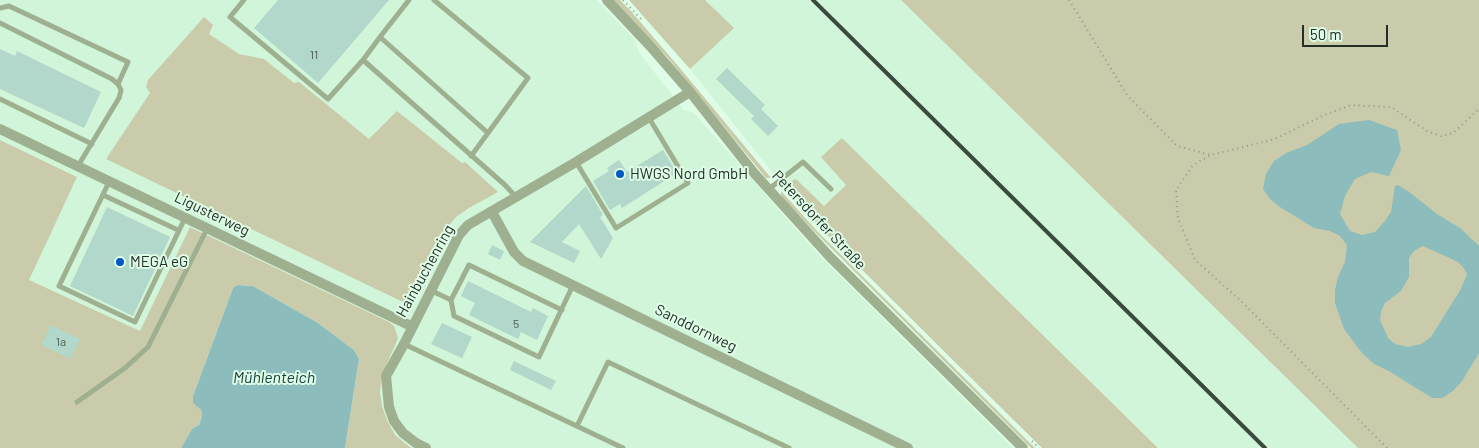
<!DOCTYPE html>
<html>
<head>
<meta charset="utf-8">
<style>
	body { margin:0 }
	#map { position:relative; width:1479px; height:448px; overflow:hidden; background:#dffde6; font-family:Barlow,sans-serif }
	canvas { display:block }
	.scale { position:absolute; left:1302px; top:25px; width:86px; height:22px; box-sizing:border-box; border:2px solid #243027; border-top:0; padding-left:6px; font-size:15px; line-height:18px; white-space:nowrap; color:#243027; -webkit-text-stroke:4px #dffde6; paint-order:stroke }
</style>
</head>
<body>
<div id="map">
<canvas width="1479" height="448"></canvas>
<div class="scale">50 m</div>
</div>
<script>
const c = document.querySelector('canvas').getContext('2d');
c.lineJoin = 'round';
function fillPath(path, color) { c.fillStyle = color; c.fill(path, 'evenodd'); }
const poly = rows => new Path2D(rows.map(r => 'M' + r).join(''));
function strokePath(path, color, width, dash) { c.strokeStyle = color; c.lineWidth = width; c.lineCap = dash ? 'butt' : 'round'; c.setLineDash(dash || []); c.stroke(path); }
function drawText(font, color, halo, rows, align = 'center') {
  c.font = font + ' Barlow,sans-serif'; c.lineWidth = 4; c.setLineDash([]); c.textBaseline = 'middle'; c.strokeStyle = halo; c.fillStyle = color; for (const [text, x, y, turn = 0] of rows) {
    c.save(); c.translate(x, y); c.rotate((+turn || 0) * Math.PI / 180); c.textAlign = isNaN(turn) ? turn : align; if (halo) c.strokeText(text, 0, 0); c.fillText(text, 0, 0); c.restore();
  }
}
fillPath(poly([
	[0,0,596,0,634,39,640,54,684,110,693,112,815,251,1013,448,411,448,395,435,387,420,382,406,380,392,389,322,190,227,140,332,28,280,77,177,0,140],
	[705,0,901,0,1358,448,1158,448,842,138,847,185,824,206,796,179,786,183,784,187,690,69,733,28]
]), '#d0f5d9');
fillPath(poly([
	[613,0,620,0,631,11,684,73,771,178,766,178,668,58],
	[629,0,705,0,734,28,690,69],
	[901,0,1479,0,1479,448,1358,448],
	[204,17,213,25,209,34,239,54,264,59,294,83,299,82,369,139,397,111,462,163,465,162,498,192,469,208,456,217,442,234,409,300,405,303,106,159,150,93,146,87,148,80],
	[842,138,1158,448,1042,448,966,373,822,230,784,187,786,183,796,179,824,206,846,185,821,157],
	[0,140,77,177,29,280,140,331,190,227,389,322,394,326,398,338,382,375,380,392,382,406,387,420,395,435,411,448,345,448,359,359,354,350,318,323,253,286,237,285,233,288,193,396,193,403,201,410,202,417,199,425,192,429,181,448,0,448],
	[781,191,818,232,1035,448,1031,448,817,234,781,197]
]), '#c9cbab');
fillPath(poly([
	[1369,120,1397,130,1401,150,1389,176,1371,172,1355,179,1345,196,1340,214,1350,231,1362,235,1375,232,1385,221,1391,212,1395,186,1398,185,1408,191,1437,214,1460,228,1479,246,1479,353,1462,381,1453,391,1442,398,1432,398,1389,371,1374,364,1362,353,1344,329,1335,303,1335,290,1338,277,1345,262,1347,245,1340,236,1330,231,1314,228,1280,207,1270,199,1263,189,1266,174,1274,161,1286,153,1307,145,1339,124],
	[1423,246,1458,262,1463,267,1467,274,1461,289,1431,337,1421,344,1408,347,1395,344,1388,338,1380,320,1381,311,1385,303,1401,291,1409,277,1409,258,1414,251],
	[237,285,253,286,318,323,354,350,359,359,345,448,181,448,192,429,199,425,202,417,201,410,193,403,193,396,233,288]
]), '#8cbdbc');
fillPath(poly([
	[278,0,389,0,318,83,254,28],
	[0,49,15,56,17,51,101,92,84,128,0,89],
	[727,68,765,105,761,109,778,126,768,136,751,119,754,116,716,79],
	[663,150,677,173,622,208,620,204,610,210,593,181,609,171,607,168,619,160,627,172],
	[586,186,603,215,600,217,613,238,601,259,579,224,562,242,580,251,574,263,530,242],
	[107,207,170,237,133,316,70,286],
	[492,245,504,251,500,260,488,254],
	[468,281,531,312,533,308,548,316,537,340,521,332,518,339,469,315,475,303,461,296],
	[442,323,472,337,462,358,431,344],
	[51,325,80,339,71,359,41,345],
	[514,361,556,381,551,390,510,370]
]), '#b1d8cb');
strokePath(poly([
	[623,0,642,20],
	[1069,0,1127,95,1177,146,1211,155],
	[1032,441,1039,448],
	[1387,448,1241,301,1195,260,1178,218,1176,190,1193,165,1211,155,1275,139,1322,116,1351,105,1391,107,1427,131,1441,136,1453,133,1479,109]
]), '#889e8d', 2, [1, 4]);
strokePath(poly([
	[244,0,230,17,328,99,363,60,505,185,516,197],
	[434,0,528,78,488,133],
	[0,8,9,6,128,62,118,84],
	[0,23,112,79,118,84,121,90,119,98,78,166],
	[380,37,409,0],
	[363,60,380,37,488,133,471,156],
	[0,99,92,144],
	[576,162,616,228,688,183,649,118],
	[109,182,59,286,135,322,185,218],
	[769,189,803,162,831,189],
	[103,195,178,230],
	[430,290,451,300,454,316,539,357,573,285],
	[451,300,469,265,562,310],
	[404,344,623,448],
	[77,402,125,368,148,347,207,229],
	[577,426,608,362,789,448]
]), '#9eb08f', 5);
strokePath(poly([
	[607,0,651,47,690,92,754,173,830,257,1023,448],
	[0,129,411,326],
	[492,212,514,252,523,261,908,448],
	[426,448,416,443,403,433,394,421,389,407,386,376,404,344,459,235,468,225,576,162,690,92]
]), '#9eb08f', 10);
strokePath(poly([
	[813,0,1265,448]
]), '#3b4a3f', 4);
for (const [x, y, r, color] of [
	[620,174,5,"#0359c3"],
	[120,262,5,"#0359c3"]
]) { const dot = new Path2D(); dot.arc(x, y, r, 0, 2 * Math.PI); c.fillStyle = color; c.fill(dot); strokePath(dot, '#dffde6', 2); }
drawText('12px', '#475a50', null, [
	["11",314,55],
	["5",516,324],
	["1a",61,342]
]);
drawText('15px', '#243027', '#dffde6', [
	["HWGS Nord GmbH",630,174],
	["MEGA eG",130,262]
], 'left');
drawText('15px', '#243027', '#dffde6', [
	["Ligusterweg",212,214,26],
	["Petersdorfer Straße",819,220,47],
	["Hainbuchenring",425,271,-61],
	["Sanddornweg",696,328,26]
]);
drawText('italic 16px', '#0d3d3d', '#dffde6', [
	["Mühlenteich",274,378]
]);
</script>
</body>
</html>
